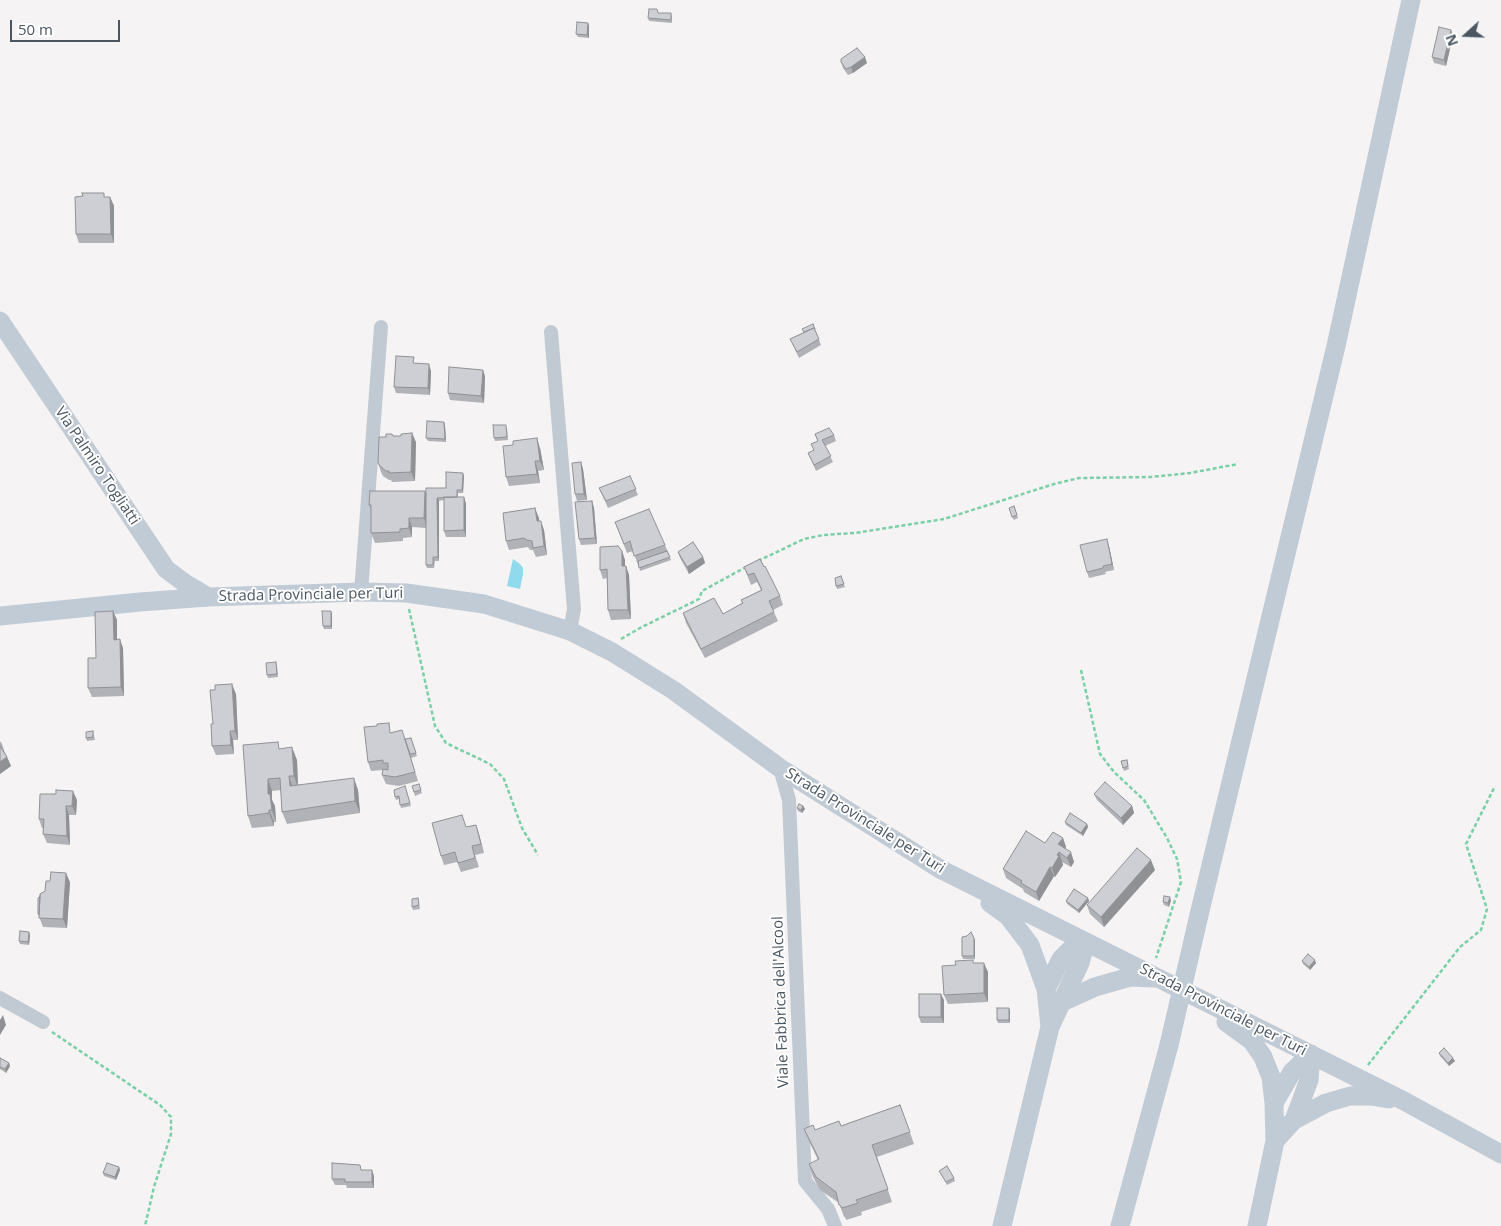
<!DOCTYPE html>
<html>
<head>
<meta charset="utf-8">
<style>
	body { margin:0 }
	#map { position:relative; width:1501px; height:1226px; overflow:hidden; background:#f5f3f3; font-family:"Open Sans",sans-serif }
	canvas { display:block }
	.north { position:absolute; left:1441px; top:10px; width:50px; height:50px; -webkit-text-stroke:4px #fff; paint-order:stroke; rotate:250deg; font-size:14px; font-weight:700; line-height:20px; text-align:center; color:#4a5661 }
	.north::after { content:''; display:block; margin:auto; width:18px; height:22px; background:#4a5661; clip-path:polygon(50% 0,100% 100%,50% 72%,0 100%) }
	.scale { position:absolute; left:10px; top:20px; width:110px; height:22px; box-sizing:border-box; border:2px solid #4a5661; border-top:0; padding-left:6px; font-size:15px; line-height:18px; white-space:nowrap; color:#4a5661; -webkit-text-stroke:4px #fff; paint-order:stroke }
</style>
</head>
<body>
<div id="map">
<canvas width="1501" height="1226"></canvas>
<div class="north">N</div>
<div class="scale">50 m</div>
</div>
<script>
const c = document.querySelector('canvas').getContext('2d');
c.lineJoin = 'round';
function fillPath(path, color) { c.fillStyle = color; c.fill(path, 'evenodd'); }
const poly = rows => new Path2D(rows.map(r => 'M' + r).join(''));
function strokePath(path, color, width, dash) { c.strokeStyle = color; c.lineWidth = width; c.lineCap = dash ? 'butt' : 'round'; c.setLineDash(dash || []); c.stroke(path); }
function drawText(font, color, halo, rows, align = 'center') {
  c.font = font + ' "Open Sans",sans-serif'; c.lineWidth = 4; c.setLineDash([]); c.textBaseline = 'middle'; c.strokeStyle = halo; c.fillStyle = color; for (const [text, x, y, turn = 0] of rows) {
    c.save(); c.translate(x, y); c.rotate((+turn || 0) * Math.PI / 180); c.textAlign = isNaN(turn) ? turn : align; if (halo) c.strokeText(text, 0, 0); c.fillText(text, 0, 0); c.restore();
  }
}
fillPath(poly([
	[513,559,520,564,523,568,523,574,520,589,507,586]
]), '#90daee');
strokePath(poly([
	[758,561,804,539,823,535,855,533,944,519,1054,484,1079,478,1151,477,1190,473,1238,464],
	[409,609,435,726,446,743,490,764,504,779,522,828,538,855],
	[621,639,640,628,699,599,702,591,746,567],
	[1081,670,1100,754,1114,772,1144,800,1167,838,1177,859,1181,882,1156,958],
	[52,1032,160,1105,171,1117,171,1134,154,1187,145,1226],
	[1368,1065,1460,947,1481,930,1487,909,1466,844,1495,786]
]), '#7ad0a6', 2.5, [4, 2.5]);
strokePath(poly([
	[551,332,574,609,570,631],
	[361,592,381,327],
	[780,768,789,800,805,1181,828,1209,835,1226],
	[0,998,43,1022]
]), '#c1cad2', 14);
strokePath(poly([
	[0,321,166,569,186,584,208,597],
	[0,616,140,602,208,597,361,592,406,593,484,604,570,631,612,652,673,690,780,768,940,869,1404,1101,1501,1154],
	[990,903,1008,916,1030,945,1046,989,1050,1027],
	[1199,915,1336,346,1411,0],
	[1046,989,1061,959,1070,950,1086,942],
	[1062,1002,1095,987,1130,977,1154,978],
	[1226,1022,1252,1041,1263,1057,1271,1077,1274,1103,1275,1141,1257,1226],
	[1274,1103,1292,1072,1311,1054],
	[1294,1120,1309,1080,1311,1054],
	[1275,1141,1294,1120,1326,1103,1350,1096,1371,1096,1389,1099],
	[1002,1226,1050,1027,1080,963,1086,942],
	[1120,1226,1169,1045]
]), '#c1cbd6', 19);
strokePath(poly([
	[1169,1045,1199,915]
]), '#c1cbd6', 19);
fillPath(poly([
	[659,13,671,13,672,17,672,23,649,21,648,18],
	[588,23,589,26,589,38,578,37,576,34],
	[1451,30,1453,36,1446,66,1434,63,1432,57],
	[841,62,867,63,853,73,848,75,843,68],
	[105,197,110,197,114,206,114,243,79,243,76,234],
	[813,324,821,345,799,358,790,339,804,332],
	[416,363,431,371,430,395,396,393,394,387],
	[485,376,484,403,450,400,448,393],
	[444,422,445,425,446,442,428,441,426,438],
	[507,428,508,440,495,441,494,438],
	[815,434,834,435,836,441,825,446,833,462,816,471,808,453,814,450,811,444,818,441],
	[393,436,416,442,415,481,392,482,391,480,389,480,383,476,381,472,378,463,386,437],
	[540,448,544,470,538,471,540,483,509,486,506,477],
	[581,462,583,469,587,500,577,501,575,494],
	[464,476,463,493,458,493,458,497,464,497,466,504,466,537,446,537,444,531,444,500,439,501,439,561,435,561,434,568,427,568,426,565,426,528,412,527,412,537,403,538,403,541,375,543,371,533,371,511,369,505,425,491,426,496,446,488],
	[630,476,638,495,608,508,599,488],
	[592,501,594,508,597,544,581,545,579,539],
	[1014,506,1018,518,1014,520,1012,517],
	[539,518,539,521,544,530,547,555,536,557,533,550,530,550,528,547,509,550,506,541],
	[615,522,665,545,671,560,640,571,639,565,638,565,633,551,627,553],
	[1109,546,1114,570,1105,572,1106,574,1089,578,1087,572],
	[622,551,625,560,625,566,626,566,629,575,631,619,611,620,608,610,607,578,603,579,600,570],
	[678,552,703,557,705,563,689,574,680,558],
	[760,559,780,596,783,605,773,610,778,621,705,658,686,623,683,613,723,614,742,603,741,600,761,590,757,582,751,585,744,567],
	[841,576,845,587,837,589,836,586],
	[113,611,117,620,117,639,123,648,124,696,92,697,88,688,96,658],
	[331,611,332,614,332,629,324,629,323,626],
	[277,665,278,677,268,678,267,675],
	[236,694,238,740,233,740,234,754,216,755,212,746,213,724],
	[93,731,95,740,87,741,86,738],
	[392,733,405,739,411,738,417,756,411,758,410,755,418,781,399,786,386,784,382,775,383,770,371,771,368,762],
	[0,741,2,744,5,753,7,757,11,766,0,774],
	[280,749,297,760,298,785,358,790,360,813,287,824,282,812,281,790,272,791,272,800,275,806,276,822,274,822,274,826,252,828,248,816],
	[1127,760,1129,769,1124,771,1121,761],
	[419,784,422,793,415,796,412,786],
	[405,786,411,806,401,808,399,799,396,800,395,797],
	[1094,794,1132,806,1134,813,1123,825,1097,800],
	[77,800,76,815,69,815,70,845,47,843,43,834,43,828,42,828,39,819],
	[803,806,805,809,802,813,798,811,797,808],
	[1065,822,1087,824,1088,827,1083,836,1066,825],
	[476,825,484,853,475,855,479,867,461,872,457,862,444,865,441,856,467,827],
	[1063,838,1066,847,1065,848,1074,862,1071,867,1062,862,1063,865,1055,877,1054,876,1039,901,1024,892,1023,889,1006,878,1003,869,1045,843],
	[1155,870,1104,927,1090,914,1087,905],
	[70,882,67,928,43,927,38,914],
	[418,898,420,909,413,910,412,907],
	[1088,898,1089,901,1079,913,1067,904,1066,901],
	[1171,900,1169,907,1164,905,1163,902],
	[30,935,29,945,20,944,19,941],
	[974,938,975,941,975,959,963,959,962,956],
	[1302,961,1316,963,1310,970,1303,964],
	[974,963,988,972,988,1002,948,1004,944,995,956,965],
	[944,1000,944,1023,921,1023,919,1017],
	[1010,1011,1010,1023,998,1023,997,1020],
	[1439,1053,1455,1061,1449,1066,1440,1056],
	[0,1058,9,1063,10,1066,6,1073,0,1069],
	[900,1105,914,1144,877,1157,892,1202,861,1212,862,1215,846,1220,845,1217,844,1217,839,1203,820,1190,813,1177,809,1164,818,1160,809,1141,804,1129,815,1130,841,1126],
	[119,1167,120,1170,116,1180,104,1176,103,1173],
	[362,1170,374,1176,374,1188,347,1188,346,1185,335,1185,332,1179],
	[939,1171,954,1178,955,1181,947,1185]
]), '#b0b2b7');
fillPath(poly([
	[588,23,589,26,589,38,587,35],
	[1451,30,1453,36,1446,66,1444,60],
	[865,57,867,63,853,73,851,67],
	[110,197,114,206,114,243,111,234],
	[429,364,431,371,430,395,428,388],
	[483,370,485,376,484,403,481,396],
	[444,422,445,425,446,442,445,439],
	[412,433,416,442,415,481,411,472],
	[537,438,540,448,544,470,540,461],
	[535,461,538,471,540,483,537,474],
	[581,462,583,469,587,500,584,494],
	[463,473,464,476,463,493,462,490],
	[425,491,428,501,427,528,424,518],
	[464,497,466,504,466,537,464,530],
	[437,498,439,501,439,561,438,557],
	[592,501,594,508,597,544,595,538],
	[535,508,539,518,540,531,537,521],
	[409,518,412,527,412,537,409,528],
	[541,521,544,530,547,555,544,546],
	[1107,539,1109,546,1114,570,1112,564],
	[622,551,625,560,625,575,622,566],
	[703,557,705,563,689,574,687,567],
	[626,566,629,575,631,619,628,610],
	[113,611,117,620,117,649,114,640],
	[331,611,332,614,332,629,331,626],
	[120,639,123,648,124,696,121,687],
	[232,684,236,694,238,740,235,731],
	[230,731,233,740,234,754,231,745],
	[292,747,297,760,298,788,294,776],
	[7,757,11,766,0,774,0,762],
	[289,776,293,789,290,786],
	[354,778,358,790,360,813,355,801],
	[268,779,272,791,272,800,275,806,276,822,272,810,268,794],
	[73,791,77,800,76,815,72,806],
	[66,806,69,815,70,845,67,836],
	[803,806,805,809,802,813,801,810],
	[1132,806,1134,813,1123,825,1121,818],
	[269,810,274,822,274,826,269,813],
	[1087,824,1088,827,1083,836,1081,833],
	[476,825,479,834,484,853,481,844],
	[1063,838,1066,847,1062,853,1058,844],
	[1059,852,1063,865,1055,877,1052,868,1057,855],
	[1071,852,1074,862,1071,867,1067,858],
	[1151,860,1155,870,1104,927,1101,917],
	[1050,867,1054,876,1039,901,1036,892],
	[66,873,70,882,67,928,63,919],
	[1170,897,1171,900,1169,907,1168,903],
	[1088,898,1089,901,1079,913,1078,910],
	[29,932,30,935,29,945,28,942],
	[974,938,975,941,975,959,974,956],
	[1315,960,1316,963,1310,970,1309,967],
	[984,963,988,972,988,1002,984,993],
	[941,994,944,1000,944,1023,941,1017],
	[1009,1008,1010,1011,1010,1023,1009,1020],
	[3,1015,6,1025,0,1035,0,1020],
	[1453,1058,1455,1061,1449,1066,1448,1063],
	[9,1063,10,1066,6,1073,5,1069],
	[119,1167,120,1170,116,1180,115,1177],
	[372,1170,374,1176,374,1188,372,1182]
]), '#909195');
const building = poly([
	[649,9,657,9,658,13,671,13,671,20,648,18,649,9],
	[577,22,588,23,587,35,576,34,577,22],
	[1439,27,1451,30,1444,60,1432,57,1439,27],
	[857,48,865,57,851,67,846,69,841,62,841,59,857,48],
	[82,193,104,193,104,197,110,197,111,234,76,234,75,197,83,196,82,193],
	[813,324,815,329,814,329,814,328,804,332,802,329,813,324],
	[814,328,819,339,797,352,790,339,814,328],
	[396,356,414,357,413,363,429,364,428,388,394,387,396,356],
	[449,367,483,370,481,396,448,393,449,367],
	[427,421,444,422,445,439,426,438,427,421],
	[493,425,506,425,507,437,494,438,493,425],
	[829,428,834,435,822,440,831,456,814,465,808,453,814,450,811,444,818,441,815,434,829,428],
	[412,433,411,472,389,473,389,471,386,471,380,466,378,463,379,437,386,437,386,434,392,434,393,436,401,436,401,434,412,433],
	[537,438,540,461,535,461,537,474,506,477,503,446,513,445,513,441,537,438],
	[581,462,584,494,575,494,572,463,581,462],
	[446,472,463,473,462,490,457,490,457,497,437,498,438,557,433,557,433,565,426,565,426,488,446,488,446,472],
	[630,476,636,489,606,501,599,488,630,476],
	[370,491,425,491,424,518,409,518,409,528,400,529,400,532,371,533,371,505,369,505,370,491],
	[444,497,464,497,464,530,444,531,444,497],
	[592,501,595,538,579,539,575,502,592,501],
	[1014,506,1017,515,1012,517,1009,508,1014,506],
	[535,508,537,521,541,521,544,546,533,548,532,541,527,540,524,538,506,541,503,513,535,508],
	[649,509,665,545,634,556,630,541,624,544,615,522,649,509],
	[1107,539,1112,564,1103,566,1103,568,1087,572,1080,545,1107,539],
	[693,542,703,557,687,567,678,552,693,542],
	[618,546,622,551,622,566,626,566,628,610,608,610,607,569,600,570,600,547,618,546],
	[667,551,670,557,639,568,638,561,667,551],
	[760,559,764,567,765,566,780,596,769,601,774,612,701,649,683,613,714,598,723,614,743,603,741,600,762,590,754,573,748,575,744,567,760,559],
	[841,576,844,584,836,586,835,578,841,576],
	[113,611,114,640,120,639,121,687,88,688,88,658,96,658,95,612,113,611],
	[322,611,331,611,331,626,323,626,322,611],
	[276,662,277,674,267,675,266,663,276,662],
	[232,684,235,731,230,731,231,745,212,746,211,724,213,724,210,690,215,690,215,685,232,684],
	[389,723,390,733,402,730,415,772,395,777,382,775,383,769,388,770,388,763,383,763,383,760,368,762,364,727,377,726,377,724,389,723],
	[93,731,93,737,86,738,86,732,93,731],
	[411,738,416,753,410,754,405,739,411,738],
	[278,742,279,749,292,747,294,776,289,776,290,786,354,778,355,801,282,812,280,778,268,779,268,794,270,794,272,810,269,810,269,813,248,816,243,745,278,742],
	[0,746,7,757,0,762,0,746],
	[1127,760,1128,766,1123,768,1121,761,1127,760],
	[1105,782,1132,806,1121,818,1094,794,1105,782],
	[419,784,421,790,414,792,412,786,419,784],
	[405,786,410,803,400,805,399,796,395,797,394,790,405,786],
	[56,790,73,791,72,806,66,806,67,836,43,834,44,819,39,819,40,794,56,794,56,790],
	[799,804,803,806,801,810,797,808,799,804],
	[1070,813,1087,824,1081,833,1065,822,1070,813],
	[462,815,466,827,476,825,481,844,472,846,475,858,458,863,455,852,441,856,432,823,462,815],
	[1026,831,1045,843,1053,832,1063,838,1058,844,1071,852,1067,858,1059,852,1057,855,1059,856,1052,868,1050,867,1036,892,1021,883,1022,881,1003,869,1026,831],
	[1137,848,1151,860,1101,917,1087,905,1137,848],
	[51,872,66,873,63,919,39,918,40,894,45,891,46,881,50,881,51,872],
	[1074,889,1088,898,1078,910,1066,901,1074,889],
	[40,896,39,914,38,914,38,898,40,896],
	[1164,896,1170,897,1168,903,1163,902,1164,896],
	[418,898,419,905,412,907,412,899,418,898],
	[20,931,29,932,28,942,19,941,20,931],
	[971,932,974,938,974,956,962,956,962,937,967,936,971,932],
	[1308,954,1315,960,1309,967,1302,961,1308,954],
	[973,960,973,963,984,963,984,993,944,995,942,966,956,965,955,961,973,960],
	[919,994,941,994,941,1017,919,1017,919,994],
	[997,1008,1009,1008,1009,1020,997,1020,997,1008],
	[1444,1048,1453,1058,1448,1063,1439,1053,1444,1048],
	[0,1058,9,1063,5,1069,0,1067,0,1058],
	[900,1105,910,1132,872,1145,888,1189,856,1200,858,1203,842,1208,840,1205,839,1205,836,1192,816,1177,809,1164,819,1159,804,1129,813,1125,815,1130,839,1121,841,1126,900,1105],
	[107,1163,119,1167,115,1177,103,1173,107,1163],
	[332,1163,360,1165,361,1170,372,1170,372,1182,345,1182,345,1179,332,1179,332,1163],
	[947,1166,954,1178,946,1182,939,1171,947,1166]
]);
fillPath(building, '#cdcfd5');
strokePath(building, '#909195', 1);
drawText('15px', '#4a5661', '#fff', [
	["Via Palmiro Togliatti",97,466,56],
	["Strada Provinciale per Turi",311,595,-1],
	["Strada Provinciale per Turi",865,821,32],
	["Viale Fabbrica dell'Alcool",781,1002,-92],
	["Strada Provinciale per Turi",1223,1010,27]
]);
</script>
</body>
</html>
